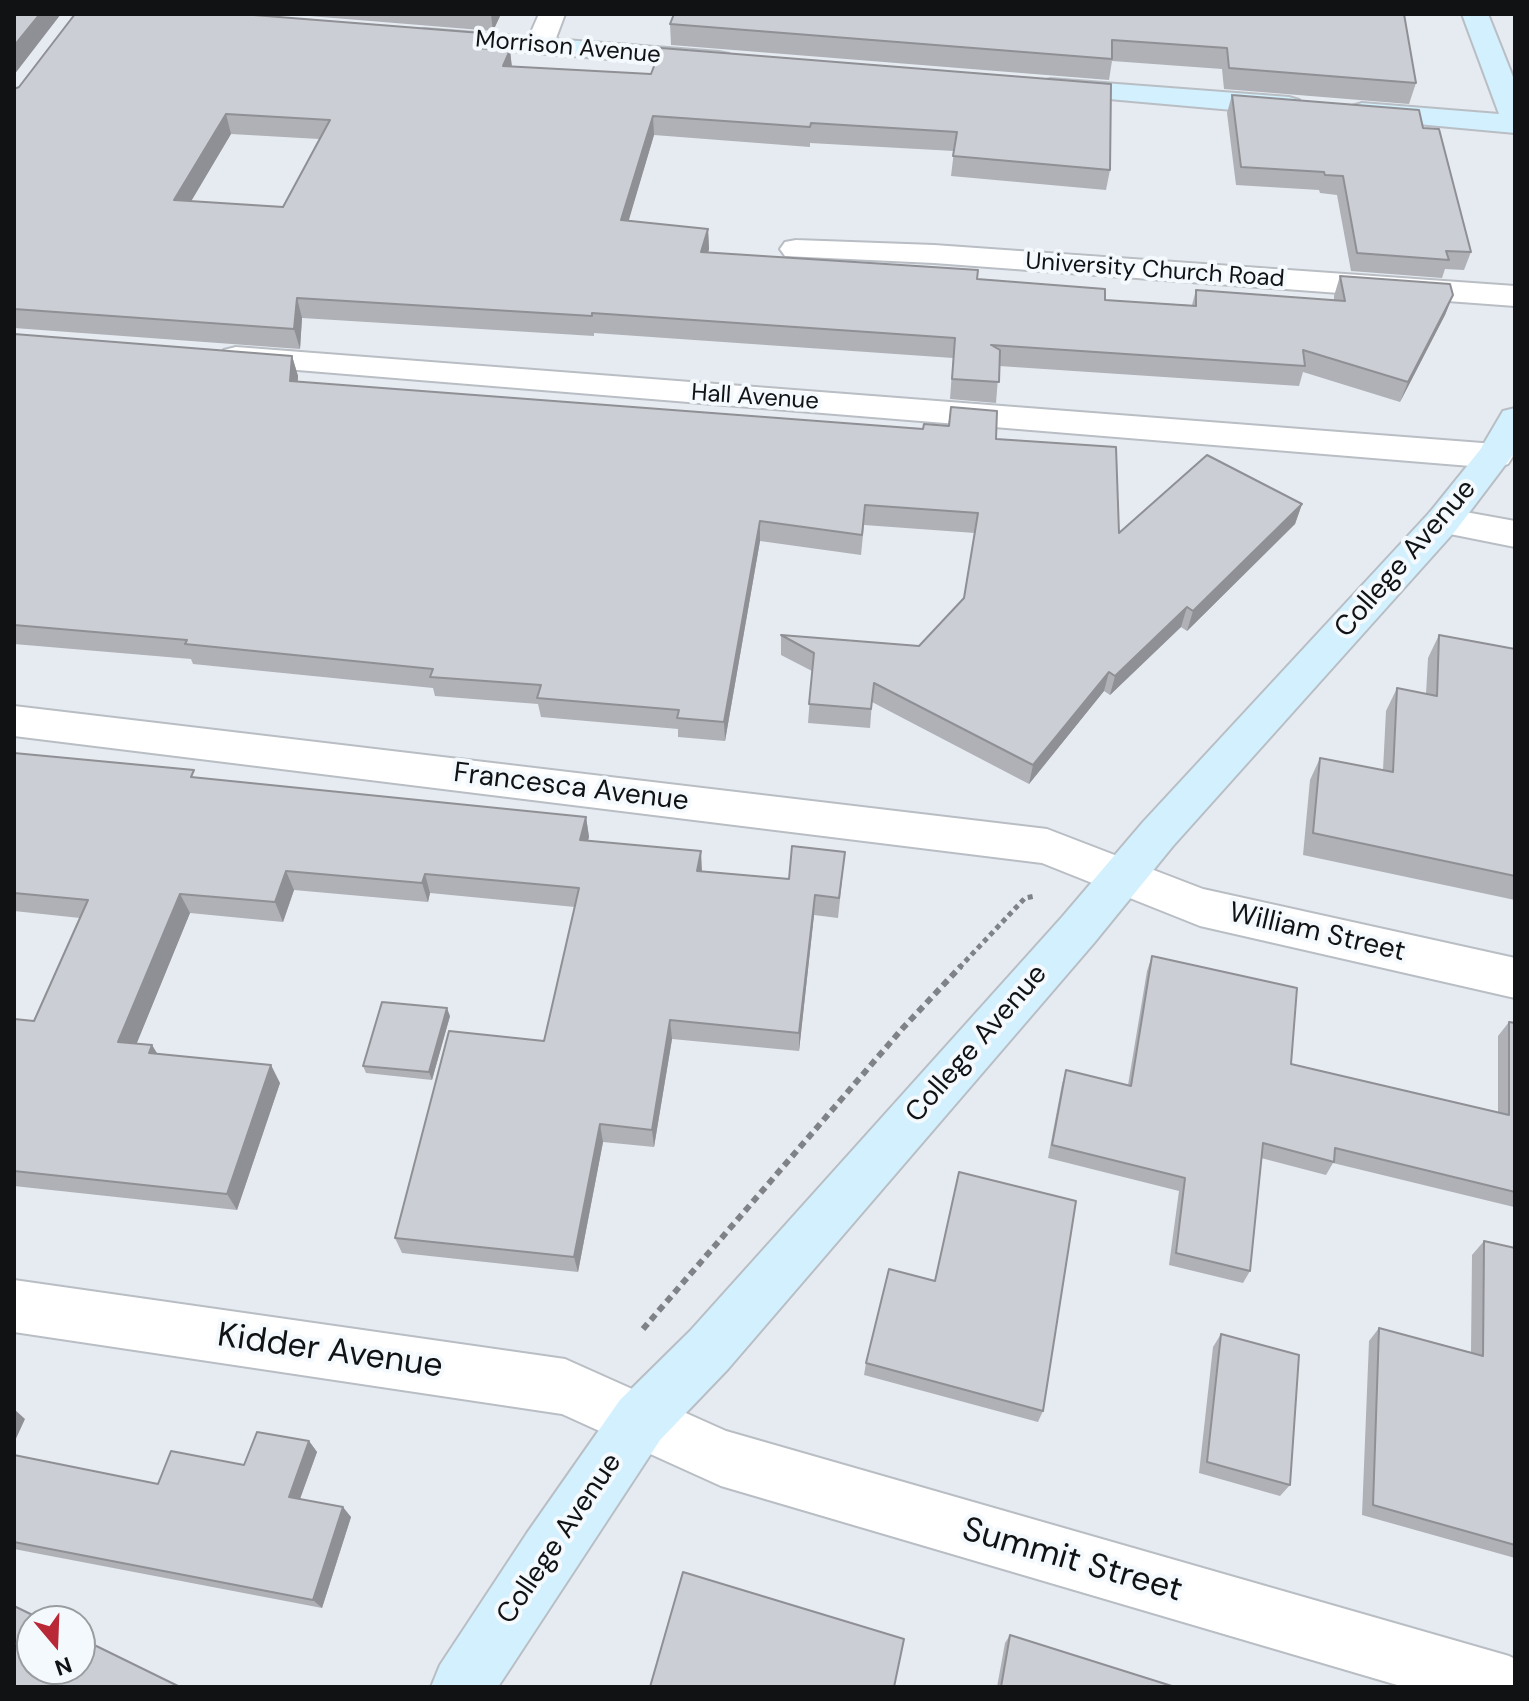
<!DOCTYPE html>
<html>
<head>
<meta charset="utf-8">
<style>
	body { margin:0 }
	#map { position:relative; width:1529px; height:1701px; overflow:hidden; background:#e6ebf2; font-family:"DM Sans",sans-serif }
	canvas { display:block }
	.frame { position:absolute; inset:0; border:16px solid #101214; pointer-events:none }
	.north { position:absolute; left:16px; top:1605px; width:80px; height:80px; box-sizing:border-box; background:#f4f9fe; border:2px solid #999da0; border-radius:50%; rotate:161deg; font-size:22px; font-weight:700; line-height:32px; text-align:center; color:#101214 }
	.north::after { content:''; display:block; margin:auto; width:28px; height:36px; background:#b92836; clip-path:polygon(50% 0,100% 100%,50% 72%,0 100%) }
</style>
</head>
<body>
<div id="map">
<canvas width="1529" height="1701"></canvas>
<div class="frame"></div>
<div class="north">N</div>
</div>
<script>
const c = document.querySelector('canvas').getContext('2d');
c.lineJoin = 'round';
const poly = rows => new Path2D(rows.map(r => 'M' + r).join(''));
function strokePath(path, color, width, dash) { c.strokeStyle = color; c.lineWidth = width; c.lineCap = dash ? 'butt' : 'round'; c.setLineDash(dash || []); c.stroke(path); }
function fillPath(path, color) { c.fillStyle = color; c.fill(path, 'evenodd'); }
function drawText(font, color, halo, rows, align = 'center') {
  c.font = font + ' "DM Sans",sans-serif'; c.lineWidth = 8; c.setLineDash([]); c.textBaseline = 'middle'; c.strokeStyle = halo; c.fillStyle = color; for (const [text, x, y, turn = 0] of rows) {
    c.save(); c.translate(x, y); c.rotate((+turn || 0) * Math.PI / 180); c.textAlign = isNaN(turn) ? turn : align; if (halo) c.strokeText(text, 0, 0); c.fillText(text, 0, 0); c.restore();
  }
}
const street = poly([
	[539,14,565,14,553,46,549,52,539,54,529,52,525,46,539,14],
	[796,240,934,245,1515,286,1515,306,934,263,785,256,780,249,785,242,796,240],
	[236,347,1495,444,1508,448,1513,456,1508,464,1495,468,224,364,219,357,224,350,236,347],
	[1443,508,1515,521,1515,547,1430,530,1424,521,1430,512,1443,508],
	[14,706,1047,829,1203,889,1515,958,1515,998,1200,926,1042,863,14,736,14,706],
	[14,1280,565,1359,726,1431,1509,1656,1515,1659,1515,1687,1404,1687,721,1486,562,1414,14,1332,14,1280]
]);
const secondary = poly([
	[1462,14,1488,14,1515,82,1515,133,1352,118,1348,112,1352,106,1362,103,1499,114,1462,14],
	[425,29,719,52,729,54,733,60,729,66,719,68,415,43,411,37,415,31,425,29],
	[1051,79,1289,97,1299,100,1303,106,1299,112,1289,115,1041,93,1037,87,1041,81,1051,79],
	[1515,408,1515,452,1456,530,1173,846,1094,943,728,1369,660,1440,498,1687,431,1687,440,1665,527,1533,620,1400,690,1331,1062,917,1143,822,1430,512,1480,450,1503,411,1515,408]
]);
strokePath(street, '#b9bec4', 4);
strokePath(secondary, '#b9bec4', 4);
strokePath(poly([
	[959,968,1025,898,1035,896]
]), '#7f8287', 5, [5, 4]);
strokePath(poly([
	[643,1329,902,1029,961,966]
]), '#7f8287', 6, [7, 5]);
fillPath(street, '#fff');
fillPath(secondary, '#d2f0fd');
fillPath(poly([
	[285,14,501,14,493,31],
	[1404,14,1416,83,1409,104,1224,89,1222,69,1112,61,1109,80,671,45,670,24],
	[661,48,1110,170,1106,190,951,176,954,151,810,143,810,147,654,135,628,221,708,229,709,249,708,253,977,279,1105,300,1192,305,1196,290,1334,300,1334,296,1340,276,1453,295,1445,315,1400,402,1303,372,1299,386,999,366,996,403,950,399,953,358,594,333,594,336,302,318,300,349,14,328,14,89,484,49,510,50,512,67,651,74],
	[231,134,319,139,283,207,191,201],
	[1232,95,1423,128,1471,252,1464,270,1445,269,1442,278,1351,271,1337,195,1320,193,1319,190,1236,185,1227,113],
	[14,334,292,356,298,376,298,382,923,429,948,426,951,407,996,439,1119,533,1302,504,1295,524,1187,631,1181,627,1110,695,1104,691,1029,784,872,702,870,728,808,723,812,671,781,655,781,635,919,646,964,598,975,533,864,525,861,555,760,541,725,741,678,737,678,729,541,717,538,704,435,696,433,688,193,664,191,659,14,644],
	[1439,635,1515,649,1515,900,1303,855,1310,780,1320,758,1383,770,1386,711,1397,688,1426,694,1428,658],
	[14,753,198,778,586,817,589,837,588,840,702,871,789,879,843,871,838,918,814,915,799,1051,672,1039,654,1147,603,1142,578,1272,402,1253,395,1238,544,1041,575,907,430,893,428,902,294,890,283,922,190,913,136,1044,152,1045,157,1054,280,1083,237,1210,14,1186,14,1019,34,1021,80,918,14,911],
	[1152,956,1291,1064,1498,1112,1498,1036,1509,1022,1515,1023,1515,1206,1514,1207,1333,1163,1326,1175,1261,1158,1250,1271,1243,1283,1169,1265,1179,1191,1048,1158,1062,1084,1066,1070,1128,1085,1147,971],
	[450,1016,432,1080,366,1073,363,1066],
	[1484,1241,1515,1248,1515,1558,1362,1515,1369,1341,1379,1328,1471,1352,1472,1255],
	[935,1281,1043,1411,1038,1422,864,1375,866,1363],
	[1221,1334,1290,1485,1280,1496,1199,1473,1213,1347],
	[309,1441,317,1452,300,1499,351,1517,322,1608,14,1549,14,1455,158,1484,244,1465],
	[1010,1635,1175,1687,997,1687,1005,1643]
]), '#afb1b7');
fillPath(poly([
	[40,14,61,14,14,75,14,46],
	[491,14,501,14,493,31],
	[481,33,484,52,475,48],
	[510,50,512,69,503,66],
	[226,114,231,134,180,220,174,200],
	[653,116,654,135,623,240,621,220],
	[708,229,709,249,702,272,701,252],
	[1453,295,1445,315,1400,402,1408,382],
	[297,298,302,318,300,349,294,329],
	[292,356,298,376,296,401,290,381],
	[1302,504,1295,524,1187,631,1193,611],
	[760,521,760,541,725,741,724,722],
	[1187,607,1181,627,1110,695,1115,676],
	[1109,672,1104,691,1029,784,1033,765],
	[586,817,589,837,583,860,580,840],
	[701,851,702,871,698,891,697,871],
	[286,871,294,890,283,922,275,902],
	[425,874,430,893,428,902,422,883],
	[180,894,190,913,130,1060,118,1042],
	[815,895,814,915,799,1051,799,1033],
	[447,1008,450,1016,432,1080,429,1072],
	[670,1020,672,1039,654,1147,652,1130],
	[152,1045,163,1063,149,1053],
	[271,1065,280,1083,237,1210,227,1194],
	[600,1124,603,1142,578,1272,574,1257],
	[14,1409,25,1419,14,1443],
	[309,1441,317,1452,297,1507,289,1497],
	[343,1507,351,1517,322,1608,313,1600]
]), '#8f9095');
const building = poly([
	[14,14,40,14,14,46,14,14],
	[75,14,241,14,481,33,475,48,510,50,503,66,651,74,661,48,1111,84,1110,170,953,156,957,132,811,123,810,127,653,116,621,220,708,229,701,252,978,270,977,279,1105,289,1105,300,1196,306,1196,290,1345,301,1340,276,1450,284,1453,295,1408,382,1303,350,1305,366,991,345,1000,350,999,382,952,379,955,338,592,313,592,316,297,298,294,329,14,309,14,89,19,87,75,14],
	[226,114,330,120,283,207,174,200,226,114],
	[674,14,1404,14,1416,83,1229,68,1227,48,1112,40,1112,59,670,24,674,14],
	[1232,95,1419,110,1423,128,1439,129,1471,252,1446,251,1449,260,1357,253,1343,176,1325,175,1324,172,1241,167,1232,95],
	[14,334,292,356,290,381,923,429,924,424,949,426,951,407,997,411,996,439,1116,447,1119,533,1207,455,1302,504,1193,611,1187,607,1115,676,1109,672,1033,765,874,683,871,709,809,704,814,653,781,635,919,646,964,598,978,513,865,505,862,535,760,521,724,722,677,718,679,710,537,698,541,685,430,677,433,669,185,644,187,640,14,625,14,334],
	[1439,635,1515,649,1515,876,1313,833,1320,758,1393,772,1397,688,1437,696,1439,635],
	[14,753,194,770,191,777,586,817,580,840,701,851,697,871,789,879,792,846,845,852,839,898,815,895,799,1033,670,1020,652,1130,600,1124,574,1257,395,1238,449,1031,544,1041,579,888,425,874,422,883,286,871,275,902,180,894,118,1042,152,1045,149,1053,271,1065,227,1194,14,1171,14,1019,34,1021,88,900,14,893,14,753],
	[1152,956,1297,988,1291,1064,1509,1115,1509,1022,1515,1023,1515,1192,1335,1148,1334,1162,1263,1143,1250,1271,1176,1253,1185,1178,1052,1145,1066,1070,1131,1086,1152,956],
	[382,1002,447,1008,429,1072,363,1066,382,1002],
	[959,1172,1076,1201,1043,1411,866,1363,889,1269,935,1281,959,1172],
	[1484,1241,1515,1248,1515,1545,1373,1505,1379,1328,1483,1356,1484,1241],
	[1221,1334,1299,1355,1290,1485,1207,1462,1221,1334],
	[257,1432,309,1441,289,1497,343,1507,313,1600,14,1542,14,1455,158,1484,171,1451,244,1465,257,1432],
	[683,1572,904,1639,894,1687,650,1687,683,1572],
	[14,1606,45,1621,32,1621,32,1669,80,1669,80,1638,180,1687,14,1687,14,1606],
	[1010,1635,1175,1687,1001,1687,1010,1635]
]);
fillPath(building, '#ccced5');
strokePath(building, '#8f9095', 2);
drawText('24px', '#101214', '#f4f9fe', [
	["Morrison Avenue",568,48,5],
	["University Church Road",1155,271,4],
	["Hall Avenue",755,398,4]
]);
drawText('28px', '#101214', '#f4f9fe', [
	["College Avenue",1406,559,-49],
	["Francesca Avenue",571,788,7],
	["William Street",1317,933,13],
	["College Avenue",977,1044,-49],
	["College Avenue",560,1539,-56]
]);
drawText('34px', '#101214', '#f4f9fe', [
	["Kidder Avenue",330,1352,8],
	["Summit Street",1072,1561,16]
]);
</script>
</body>
</html>
